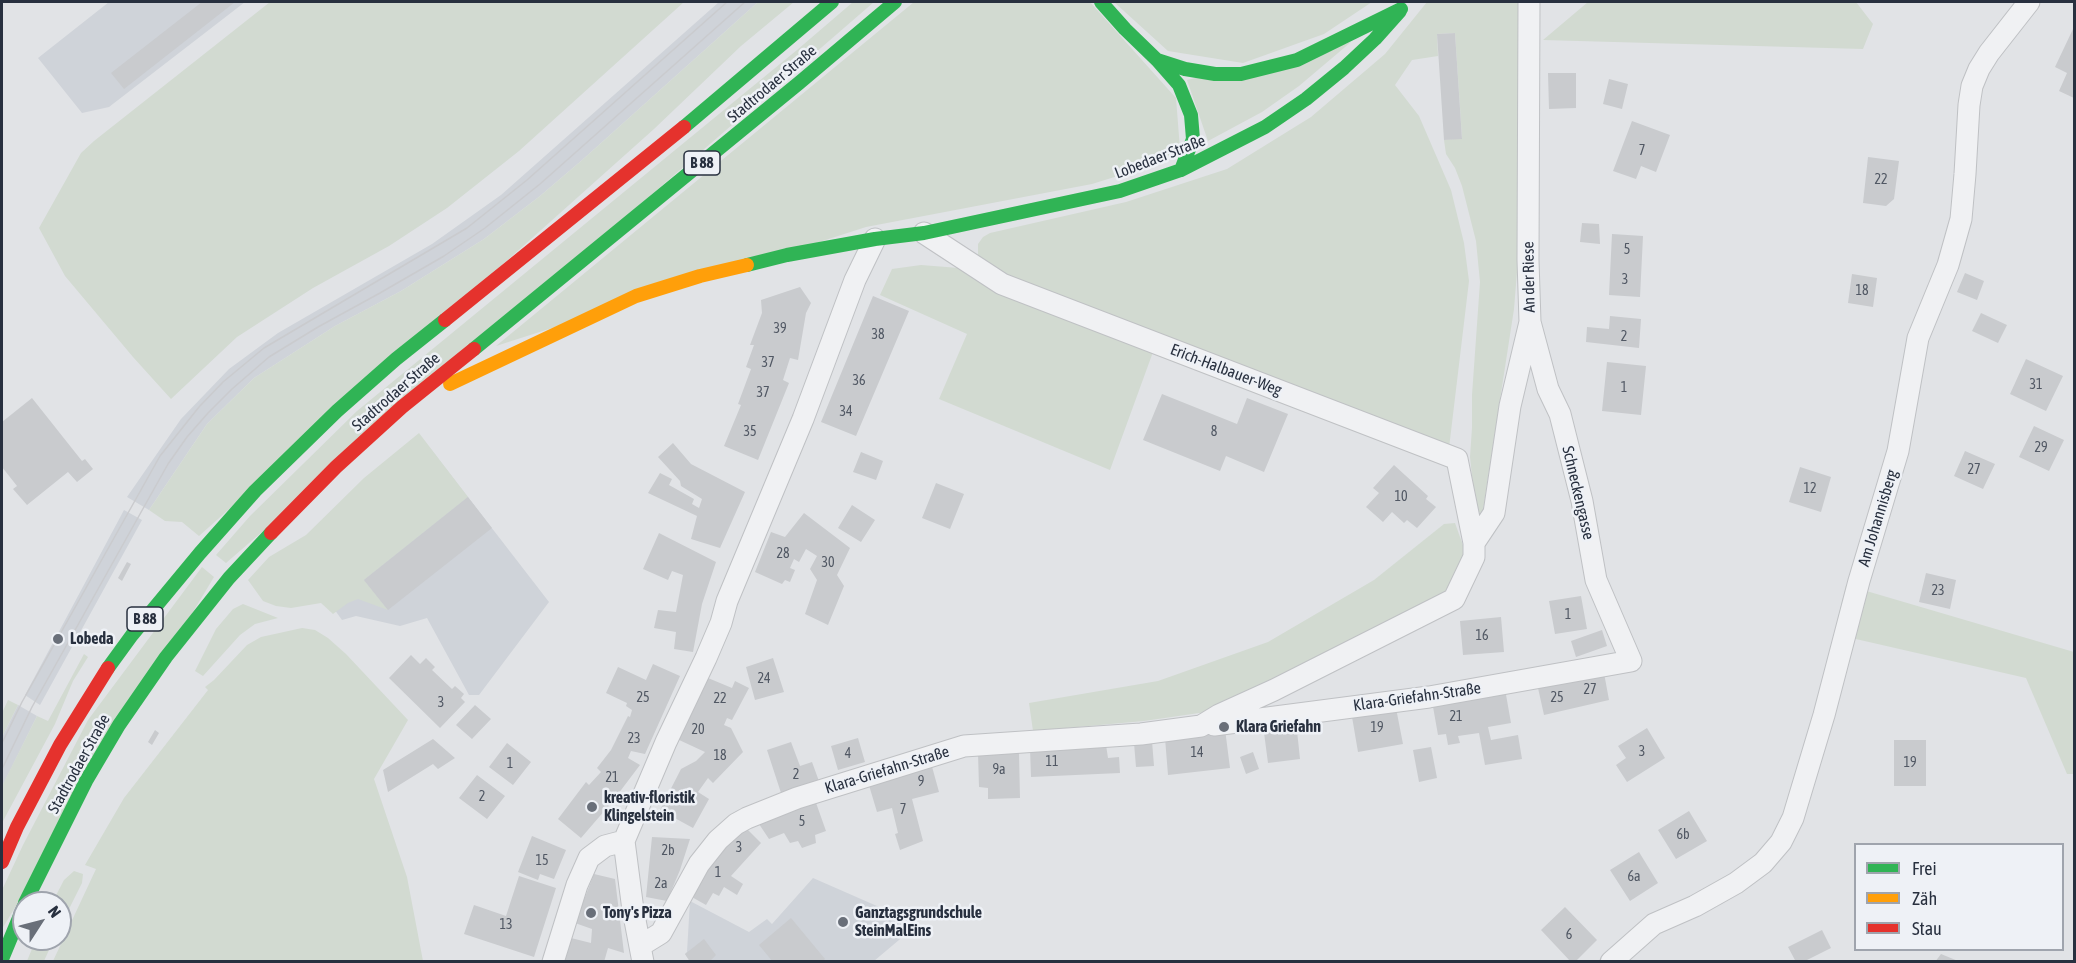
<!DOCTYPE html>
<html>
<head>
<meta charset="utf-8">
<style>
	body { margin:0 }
	#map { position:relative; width:2076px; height:963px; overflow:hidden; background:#e1e3e6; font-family:"Asap Condensed",sans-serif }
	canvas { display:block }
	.frame { position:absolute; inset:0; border:3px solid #28303f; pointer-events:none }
	.legend { position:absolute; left:1854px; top:843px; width:210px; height:108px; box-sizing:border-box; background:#eef1f6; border:2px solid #9fa4ad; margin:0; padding:8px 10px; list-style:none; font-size:18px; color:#28303f }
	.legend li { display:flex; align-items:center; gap:12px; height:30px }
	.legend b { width:30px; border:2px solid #9fa4ad }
	.north { position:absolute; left:12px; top:891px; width:60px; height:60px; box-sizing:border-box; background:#eef1f6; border:2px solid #9fa4ad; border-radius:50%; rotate:54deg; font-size:16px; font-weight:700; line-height:24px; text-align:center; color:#28303f }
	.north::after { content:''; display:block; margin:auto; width:21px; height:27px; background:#696f79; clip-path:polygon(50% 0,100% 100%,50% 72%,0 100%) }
</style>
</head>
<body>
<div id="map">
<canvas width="2076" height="963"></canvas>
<div class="frame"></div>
<ul class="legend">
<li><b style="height:8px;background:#30b455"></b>Frei</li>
<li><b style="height:8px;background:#ff9f0a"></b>Zäh</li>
<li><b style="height:8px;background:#e5322d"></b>Stau</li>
</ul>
<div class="north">N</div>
</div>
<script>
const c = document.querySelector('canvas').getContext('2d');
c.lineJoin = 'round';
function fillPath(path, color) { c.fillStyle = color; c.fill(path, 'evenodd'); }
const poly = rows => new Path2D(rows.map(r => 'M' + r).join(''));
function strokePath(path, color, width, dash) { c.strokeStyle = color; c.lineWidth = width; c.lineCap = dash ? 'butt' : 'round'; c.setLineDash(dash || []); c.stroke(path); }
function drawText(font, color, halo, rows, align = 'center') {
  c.font = font + ' "Asap Condensed",sans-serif'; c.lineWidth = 5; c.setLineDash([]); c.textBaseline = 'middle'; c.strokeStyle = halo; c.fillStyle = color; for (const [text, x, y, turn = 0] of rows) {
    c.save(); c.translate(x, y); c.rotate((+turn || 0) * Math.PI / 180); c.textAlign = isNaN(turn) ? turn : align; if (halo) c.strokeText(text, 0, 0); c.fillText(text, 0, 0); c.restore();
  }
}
fillPath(poly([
	[109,2,245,2,109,107,82,113,38,58],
	[719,2,758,2,581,161,540,196,484,239,401,291,335,326,254,378,207,424,149,510,127,497,181,419,229,369,278,333,432,244,501,195],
	[430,448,549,602,479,695,469,695,427,618,400,626,356,616,342,620,319,588],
	[124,510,142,520,40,705,25,695],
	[18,705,37,716,2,787,2,737],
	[813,878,918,924,874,961,691,962,685,954,687,952,690,901,749,932,767,919,772,924]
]), '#cfd3d9');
fillPath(poly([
	[270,2,684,2,519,151,447,208,389,246,313,288,237,337,171,399,133,357,65,276,39,228,81,153,94,141],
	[758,2,794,2,741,46,654,129,199,536,182,522,165,521,149,510,207,424,254,378,335,326,401,291,484,239,540,196,581,161],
	[853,2,874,2,226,563,216,555,250,516,357,411,797,50],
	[914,2,1090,2,1176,98,1180,149,1166,161,1092,184,866,227,496,346],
	[1114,2,1372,2,1324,34,1243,63,1168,51],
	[1427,2,1519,2,1520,95,1518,260,1514,309,1483,510,1481,513,1478,512,1474,495,1470,457,1472,428,1472,395,1480,282,1476,241,1462,186,1455,168,1446,154,1444,140,1462,138,1455,33,1437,34,1438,56,1412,60,1395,85,1419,116,1451,190,1464,243,1469,281,1449,448,990,271,978,256,978,244,983,237,990,233,1126,202,1227,169,1311,117,1385,54],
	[1588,2,1856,2,1873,24,1863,49,1543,40],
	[1351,42,1299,86,1262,112,1208,141,1187,80],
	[921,265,959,268,1153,352,1110,470,939,399,967,334,880,295,892,269],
	[419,433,468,497,364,580,388,610,358,599,348,603,333,614,321,603,291,608,276,606,263,601,248,580,269,557,306,535,364,478],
	[1455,523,1464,548,1467,566,1450,591,1213,711,1144,721,1033,731,1029,703,1158,681,1268,642,1374,580,1444,524],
	[202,567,214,577,2,929,2,890,23,845,88,720],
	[1846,585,2074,652,2074,774,2067,774,2026,678,1834,634],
	[243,604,278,618,255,624,240,635,203,676,195,671,216,629,233,609],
	[302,628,315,630,328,638,346,654,408,720,374,779,407,877,423,961,53,961,96,869,85,865,124,798,208,690,205,687,214,680,247,645,261,637],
	[84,654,88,657,73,681,55,724,2,823,2,786,37,716,48,721],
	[8,700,18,705,2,737,2,713],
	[74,871,83,874,82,883,60,927,60,903,52,903,64,880],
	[36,939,54,939,44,961,27,961]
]), '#d2dad1');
fillPath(poly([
	[202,2,235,2,124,89,111,73],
	[2073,29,2074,29,2074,98,2059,91,2067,73,2055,67],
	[1455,33,1462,139,1444,140,1437,34],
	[1548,73,1576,73,1576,108,1549,109],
	[1609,79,1628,84,1622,109,1603,104],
	[1632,121,1670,135,1656,172,1641,166,1636,179,1613,171],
	[1868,157,1899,161,1894,199,1886,206,1863,203],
	[1582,223,1599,224,1600,244,1580,242],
	[1612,234,1643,236,1640,297,1609,295],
	[1965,273,1984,281,1977,300,1957,292],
	[1852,274,1877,278,1873,307,1848,303],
	[800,287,811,303,806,313,798,360,790,358,783,380,789,383,758,460,724,446,741,405,738,404,751,369,746,367,754,345,750,345,762,313,761,300],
	[873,296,909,311,856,436,821,422],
	[1981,313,2007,325,1998,343,1972,331],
	[1610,316,1641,319,1639,348,1586,342,1587,327,1609,329],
	[2026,359,2063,376,2046,411,2010,394],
	[1607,362,1646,366,1641,415,1602,411],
	[1162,394,1237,424,1247,398,1288,414,1264,472,1226,456,1220,471,1143,440],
	[32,398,82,461,85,459,93,469,77,482,68,472,27,505,13,489,17,486,2,467,2,422],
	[2034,426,2064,440,2049,471,2019,457],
	[673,443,691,464,745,492,720,548,691,539,697,516,648,493,660,473,672,479,669,485,694,499,692,504,699,508,702,499,681,486,680,481,658,457],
	[1965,451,1995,464,1983,489,1954,476],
	[861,452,883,461,876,480,853,472],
	[1394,465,1428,496,1426,499,1436,507,1417,528,1407,520,1404,523,1392,512,1383,522,1366,507,1379,493,1373,488],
	[1800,467,1831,477,1821,512,1789,502],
	[936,483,964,494,950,529,922,518],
	[468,497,492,528,388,610,364,580],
	[852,505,875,520,861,542,838,528],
	[804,513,850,548,837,575,844,586,828,625,805,614,817,580,810,569,817,556,806,549,799,562,794,559,790,568,795,570,790,582,785,580,782,584,755,572,771,532,785,537],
	[659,533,716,562,702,604,693,652,674,649,676,632,654,628,658,610,676,612,683,575,672,571,668,580,643,569],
	[127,562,131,564,122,581,118,578],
	[1926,573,1956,580,1950,609,1919,602],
	[1581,596,1587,629,1555,634,1549,601],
	[1501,617,1504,652,1463,655,1460,621],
	[1602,630,1607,646,1576,657,1571,641],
	[411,655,420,664,426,658,435,667,432,670,452,689,455,686,464,694,461,698,465,702,440,728,389,678],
	[773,658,784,692,755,700,746,667],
	[653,664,680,676,645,754,631,751,628,758,640,765,612,802,581,838,558,819,586,782,589,785,601,772,597,768,611,750,628,716,630,717,632,710,626,706,627,703,606,693,618,667,646,680],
	[1604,673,1609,700,1544,715,1538,688],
	[708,678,732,688,735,681,749,688,732,720,727,718,724,725,731,728,743,752,713,783,708,778,698,792,709,799,693,828,660,810,681,769,696,761,705,752,677,739],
	[1505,689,1511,723,1488,727,1491,740,1518,735,1522,759,1485,765,1479,733,1458,736,1460,743,1448,745,1446,734,1438,735,1432,701],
	[1395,703,1403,744,1358,752,1351,711],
	[475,705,491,719,472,739,456,725],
	[1296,721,1300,759,1268,763,1263,725],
	[1647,728,1665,758,1627,782,1616,765,1626,758,1618,746],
	[1225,729,1230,768,1168,775,1165,738],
	[155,730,159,733,152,745,148,742],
	[858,738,865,762,838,770,831,746],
	[433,739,455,758,438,769,433,764,388,792,383,770],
	[1894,740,1926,740,1926,786,1894,786],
	[1152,741,1154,766,1136,767,1134,743],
	[791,742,800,766,812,762,820,784,782,796,767,750],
	[507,743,531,762,513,785,489,767],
	[1106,745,1108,758,1119,757,1120,773,1031,777,1030,748],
	[1431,747,1437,778,1419,782,1413,750],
	[1253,752,1259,769,1246,774,1240,757],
	[978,753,1019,753,1020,798,988,799,988,788,979,787],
	[931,763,939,792,912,799,923,841,900,850,895,834,898,833,892,808,877,812,868,782],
	[477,775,505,796,487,819,459,798],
	[815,800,826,831,815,835,816,843,802,848,798,841,790,843,784,833,769,839,757,821],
	[1689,811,1707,841,1676,859,1658,830],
	[743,825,761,843,731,876,743,884,737,895,724,887,719,896,713,893,706,905,690,896,717,853],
	[532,836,566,850,554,879,540,874,538,880,518,872],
	[652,837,690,839,680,870,667,901,646,897],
	[1639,852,1658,883,1630,901,1610,870],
	[594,874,615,879,624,953,608,948,604,962,564,962,571,938,591,943,592,929,575,923],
	[519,876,556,888,534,957,464,934,474,905,506,916],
	[1565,907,1597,940,1575,962,1571,962,1541,930],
	[791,918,825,959,822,962,773,962,759,945],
	[1822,930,1831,948,1803,962,1796,962,1788,947],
	[704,939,716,955,709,962,690,962,685,954],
	[1941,954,1958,961,1958,962,1935,962]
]), '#c9cbce');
const street = poly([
	[1474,543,1494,513,1510,406,1530,322,1528,260,1529,2],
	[1214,725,1429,697,1631,661,1596,580,1582,501,1560,414,1548,389,1530,322],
	[624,841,666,742,706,658,721,623,727,601,803,419,855,280,875,239],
	[624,841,633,910,643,962],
	[640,946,661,933,699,864,718,840,736,824,747,818,797,798,964,746,1141,734,1201,726,1219,715,1274,690,1454,599,1474,557,1474,543,1457,459,1002,284,924,233],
	[553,962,577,885,589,858,605,846,624,841],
	[1611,962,1654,924,1695,906,1736,883,1763,863,1781,842,1793,818,1824,715,1859,581,1898,451,1918,338,1948,265,1961,219,1965,174,1969,105,1972,86,1979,69,1989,53,2029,2]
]);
strokePath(street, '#bfc1c4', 23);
strokePath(street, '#f0f1f3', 21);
strokePath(poly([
	[1101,2,1125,29,1157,60,1185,69,1215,74,1241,74,1297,60,1401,9],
	[1157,60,1179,85,1191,115,1193,139,1181,170],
	[684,127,832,2],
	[875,239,924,233,1120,191,1181,170,1265,127,1306,99,1344,68,1375,39,1400,11],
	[747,265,787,255,875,239],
	[474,349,799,83,895,2],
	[108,668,132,635,200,553,255,491,337,411,396,359,445,320],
	[25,903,86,781,119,725,166,657,229,578,271,533],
	[2,959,24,906]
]), '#30b455', 14);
strokePath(poly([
	[450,384,636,296,700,276,747,265]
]), '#ff9f0a', 14);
strokePath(poly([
	[445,320,684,127],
	[271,533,336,467,402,407,474,349],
	[2,862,17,827,60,745,108,668]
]), '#e5322d', 14);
strokePath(poly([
	[2,743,22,702,160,456,199,407,223,382,264,348,467,228,527,180,727,2],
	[2,769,32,707,168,464,187,437,208,413,232,389,269,357,318,327,380,293,444,256,485,228,540,184,745,2]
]), '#cacbce', 1.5);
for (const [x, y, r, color] of [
	[58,639,6,"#696f79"],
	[1224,727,6,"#696f79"],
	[592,807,6,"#696f79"],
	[591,913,6,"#696f79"],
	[843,922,6,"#696f79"]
]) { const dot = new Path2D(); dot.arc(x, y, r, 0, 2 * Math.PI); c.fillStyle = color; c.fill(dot); strokePath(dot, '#eef1f6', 2); }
drawText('14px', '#515864', null, [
	["7",1642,151],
	["22",1881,180],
	["5",1627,250],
	["3",1625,280],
	["18",1862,291],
	["39",780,329],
	["38",878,335],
	["2",1624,337],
	["37",768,363],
	["36",859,381],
	["31",2036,385],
	["1",1624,388],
	["37",763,393],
	["34",846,412],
	["35",750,432],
	["8",1214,432],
	["29",2041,448],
	["27",1974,470],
	["12",1810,489],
	["10",1401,497],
	["28",783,554],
	["30",828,563],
	["23",1938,591],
	["1",1568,615],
	["16",1482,636],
	["24",764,679],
	["27",1590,690],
	["25",643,698],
	["25",1557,698],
	["22",720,699],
	["3",441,703],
	["21",1456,717],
	["19",1377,728],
	["20",698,730],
	["23",634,739],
	["3",1642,752],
	["14",1197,753],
	["4",848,754],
	["18",720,756],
	["11",1052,762],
	["19",1910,763],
	["1",510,764],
	["9a",999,770],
	["2",796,775],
	["21",612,778],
	["9",921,782],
	["2",482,797],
	["7",903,810],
	["5",802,822],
	["6b",1683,835],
	["3",739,848],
	["2b",668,851],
	["15",542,861],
	["1",718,873],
	["6a",1634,877],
	["2a",661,884],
	["13",506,925],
	["6",1569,935]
]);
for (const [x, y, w] of [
	[702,163,36],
	[145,619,36]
]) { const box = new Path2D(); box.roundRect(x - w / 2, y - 12, w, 24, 4.5); c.fillStyle = '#eef1f6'; c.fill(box); strokePath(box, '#28303f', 1.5); }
drawText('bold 15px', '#28303f', null, [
	["B 88",702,163],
	["B 88",145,619]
]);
drawText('16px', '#28303f', '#eef1f6', [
	["Stadtrodaer Straße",772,84,-40],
	["Lobedaer Straße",1160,157,-21],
	["An der Riese",1529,277,-91],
	["Erich-Halbauer-Weg",1226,370,21],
	["Stadtrodaer Straße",396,392,-41],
	["Schneckengasse",1578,493,77],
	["Am Johannisberg",1878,518,-73],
	["Klara-Griefahn-Straße",1417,697,-8],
	["Stadtrodaer Straße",79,764,-61],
	["Klara-Griefahn-Straße",887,770,-17]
]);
drawText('bold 16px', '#28303f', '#eef1f6', [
	["Lobeda",70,639],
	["Klara Griefahn",1236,727],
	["kreativ-floristik",604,798],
	["Klingelstein",604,816],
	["Tony's Pizza",603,913],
	["Ganztagsgrundschule",855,913],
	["SteinMalEins",855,931]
], 'left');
</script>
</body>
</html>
